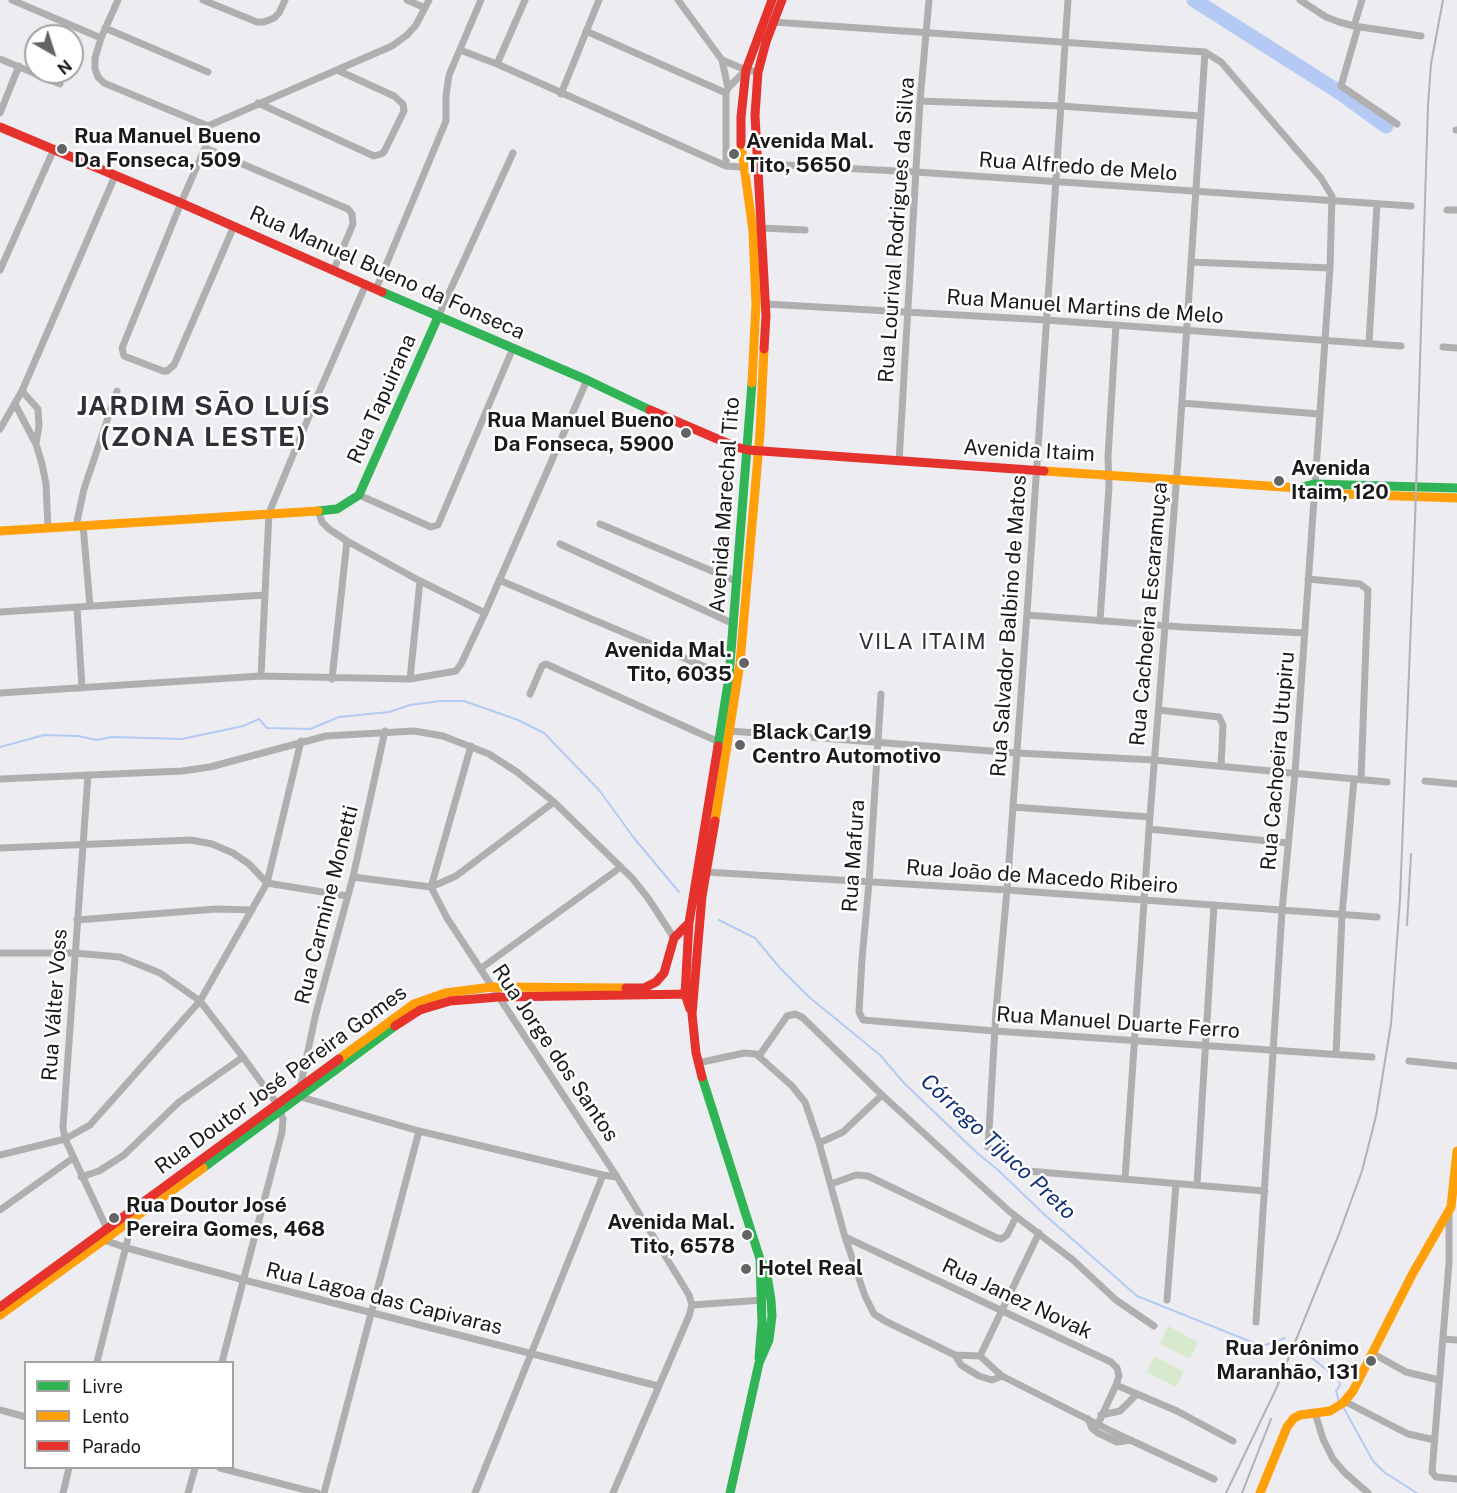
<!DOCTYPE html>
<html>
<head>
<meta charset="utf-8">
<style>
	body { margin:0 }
	#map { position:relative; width:1457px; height:1493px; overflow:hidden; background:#ededf1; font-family:"Public Sans",sans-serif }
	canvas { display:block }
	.legend { position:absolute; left:24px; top:1361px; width:210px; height:108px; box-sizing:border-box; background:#fff; border:2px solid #a3a3a4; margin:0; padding:8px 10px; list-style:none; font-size:18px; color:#1a1a1c }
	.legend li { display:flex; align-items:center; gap:12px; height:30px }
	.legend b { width:30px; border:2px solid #a3a3a4 }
	.north { position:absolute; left:24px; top:24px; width:60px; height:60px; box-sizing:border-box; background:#fff; border:2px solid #a3a3a4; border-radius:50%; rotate:141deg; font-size:16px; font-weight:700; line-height:24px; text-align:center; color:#1a1a1c }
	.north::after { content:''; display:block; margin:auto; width:21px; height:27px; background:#646467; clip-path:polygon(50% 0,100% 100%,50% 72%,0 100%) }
</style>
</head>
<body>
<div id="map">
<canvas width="1457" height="1493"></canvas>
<ul class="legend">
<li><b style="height:8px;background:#30b455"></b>Livre</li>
<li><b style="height:8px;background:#ff9f0a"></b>Lento</li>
<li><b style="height:8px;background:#e5322d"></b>Parado</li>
</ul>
<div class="north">N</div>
</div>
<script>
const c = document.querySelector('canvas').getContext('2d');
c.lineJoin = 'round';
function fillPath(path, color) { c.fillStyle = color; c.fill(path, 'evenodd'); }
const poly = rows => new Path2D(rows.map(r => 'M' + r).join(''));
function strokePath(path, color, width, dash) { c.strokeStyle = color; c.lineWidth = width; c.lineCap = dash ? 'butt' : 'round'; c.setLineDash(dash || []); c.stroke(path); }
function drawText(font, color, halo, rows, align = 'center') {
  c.font = font + ' "Public Sans",sans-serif'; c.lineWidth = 5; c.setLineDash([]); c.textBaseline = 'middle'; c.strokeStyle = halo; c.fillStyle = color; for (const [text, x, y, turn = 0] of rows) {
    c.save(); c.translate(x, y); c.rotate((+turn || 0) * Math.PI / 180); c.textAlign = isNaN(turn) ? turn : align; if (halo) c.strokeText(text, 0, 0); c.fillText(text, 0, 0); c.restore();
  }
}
fillPath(poly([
	[1168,1326,1198,1342,1190,1359,1160,1344],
	[1155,1356,1184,1372,1176,1387,1146,1372]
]), '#d8eace');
strokePath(poly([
	[0,747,44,735,78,736,97,740,112,737,182,739,243,726,259,719,267,728,310,729,339,717,389,712,410,705,441,701,464,701,518,720,544,733,599,790,634,838,679,892],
	[719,920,755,938,780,968,809,997,880,1055,904,1083,976,1152,998,1170,1046,1216,1137,1296,1254,1343,1265,1345,1285,1338],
	[1307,1354,1338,1379,1340,1385,1336,1391,1339,1401],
	[1342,1405,1373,1461,1384,1472,1417,1493]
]), '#b4caf4', 2);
strokePath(poly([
	[1194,0,1339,92,1386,126]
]), '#b4caf4', 15);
strokePath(poly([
	[12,0,101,38],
	[118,0,101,38,95,58,95,69,98,77,104,83,208,126],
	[203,0,257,22,264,22,274,18,279,13,285,0],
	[407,0,425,8],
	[678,0,722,60,728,88],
	[1300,0,1326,17,1339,22,1354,26,1421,36],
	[773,22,1205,52,1221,62,1321,178,1332,196,1330,268,1295,773,1282,911,1256,1322],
	[1354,26,1362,0],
	[1358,27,1341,86,1397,124],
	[105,28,208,72],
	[586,31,726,93],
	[460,50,497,64,726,166,740,167,766,164,916,172,1411,206],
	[0,59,60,84],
	[722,60,746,70,758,72],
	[497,64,525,0],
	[561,94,599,0],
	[920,101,1061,106,1201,116],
	[258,103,374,156,381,154,384,152,404,111,403,104,394,96,337,70],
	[0,113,19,66],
	[208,126,205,148,181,203,122,348,124,356,163,371,167,371,174,365,234,226],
	[208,126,392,46,407,35,416,25,429,0],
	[1456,130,1457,130],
	[205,148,348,209,352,214,353,224,334,269],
	[726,166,726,93,728,88,745,71],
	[1447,210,1457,210],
	[760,228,805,230],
	[1191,262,1330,268],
	[0,270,54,149],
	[376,289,446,121,446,96,449,75,481,0],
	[766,304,1046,320,1401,346],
	[438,317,513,153],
	[1369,343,1377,204],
	[1443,347,1457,348],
	[22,391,38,409,39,426,36,443],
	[1182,403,1319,414],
	[15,404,36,444,42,464,46,484,48,528],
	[0,429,22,391,115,176],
	[899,462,920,101,929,0],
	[359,495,431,527,438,525,513,348],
	[318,511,322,522,329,529,347,541,420,581,485,613],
	[600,524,738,582],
	[83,525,90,606],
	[76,526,84,489,117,391],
	[560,544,734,624],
	[1308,579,1360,584,1368,590,1361,780],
	[499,580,729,677],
	[77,607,82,688],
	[0,612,265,595],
	[1027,615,1183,627,1305,633],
	[1100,621,1109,486,1108,457,1116,325],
	[261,676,269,513,317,397,366,284],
	[332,679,347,541],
	[410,679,420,581],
	[0,693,261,676,410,679,456,671,461,664,485,613,587,380],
	[530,694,542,666,546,664,719,742],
	[881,694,869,883,862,959,859,1012,863,1020,995,1031,1372,1057],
	[1159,710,1219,717,1223,725,1221,766],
	[385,731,353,877,316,1013,300,1088,301,1097,419,1131,603,1175],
	[730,731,1017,753,1154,760,1387,782],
	[88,775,63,1127,65,1139,109,1233],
	[0,779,182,771,210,767,326,736,414,731,443,736,489,754,517,772,554,802,632,878,648,898,674,938],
	[1425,781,1457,784],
	[1013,807,1150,817],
	[1149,829,1288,843],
	[0,848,191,840,212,844,233,853,249,864,267,883,347,896],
	[705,872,1007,890,1377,917],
	[353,877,431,887,447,918,617,1177,689,1295,692,1305,689,1316,613,1493],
	[431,887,456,876,554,802],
	[431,887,471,746],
	[77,920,216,909,252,910],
	[0,953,74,953,120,957,160,973,200,1001,243,1057,277,1104,283,1119,282,1132,222,1362],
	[480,969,621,867],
	[1336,1054,1342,915,1354,779],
	[759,1056,787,1016,795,1014,802,1017,882,1095,1009,1211,1073,1260,1116,1300,1154,1326],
	[1409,1061,1457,1066],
	[698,1063,744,1053,756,1054,792,1086,805,1102,819,1143,845,1237,865,1296,874,1314,885,1321,955,1355,980,1356,1002,1376,1113,1432,1214,1479],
	[819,1143,843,1132,882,1095],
	[988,1147,996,1011,1007,890,1028,598,1068,0],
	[0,1155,65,1139,90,1125,200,1001,267,883,301,741],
	[1016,1170,1265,1191],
	[81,1177,99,1171,124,1155,179,1102,243,1057],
	[1125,1179,1149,829,1178,461,1205,52],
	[831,1184,856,1175,868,1176,997,1238,1001,1239,1007,1235,1016,1217],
	[1197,1185,1214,905],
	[0,1210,73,1158],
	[1449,1212,1449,1263,1432,1472,1436,1477,1457,1479],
	[845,1237,1111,1362,1117,1368,1119,1376,1116,1385,1098,1424],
	[104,1240,127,1248,244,1280,658,1386],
	[1167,1300,1176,1184],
	[692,1305,763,1300],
	[1444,1339,1457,1340],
	[1372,1353,1406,1372,1439,1380],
	[955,1355,961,1365,979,1376,992,1380,1002,1376],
	[980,1356,1039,1233],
	[97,1362,133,1218],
	[1116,1385,1177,1411,1233,1441],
	[1344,1401,1408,1434,1435,1440],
	[0,1410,26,1417],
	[1315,1413,1323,1439,1333,1459,1345,1473,1368,1493],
	[1101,1415,1120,1411,1137,1394],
	[1088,1419,1092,1428,1098,1433,1117,1442,1131,1440],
	[220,1468,317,1493],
	[63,1493,69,1468],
	[188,1493,195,1468],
	[324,1493,419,1131],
	[475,1493,603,1175,617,1177]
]), '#b0afb0', 7);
strokePath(poly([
	[382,292,587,380,650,410],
	[1298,488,1314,484,1457,488],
	[318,511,337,509,359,495,438,317],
	[718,746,729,677,752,383],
	[702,1077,760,1259,766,1269,771,1300,772,1316,769,1340,759,1363,730,1493],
	[203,1168,395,1026],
	[759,1358,762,1323,760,1259]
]), '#30b455', 9);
strokePath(poly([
	[741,144,753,231,756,304,752,383],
	[1044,471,1298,488,1314,493,1457,498],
	[0,531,318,511],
	[715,821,740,663,760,433,764,349],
	[339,1059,414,1004,445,993,492,987,626,988],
	[0,1315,203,1168],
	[1260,1493,1287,1427,1294,1418,1300,1415,1330,1411,1343,1403,1353,1391,1413,1273,1451,1207,1457,1151]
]), '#ff9f0a', 9);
strokePath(poly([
	[0,127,181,203,382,292],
	[741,144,741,117,746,70,772,0],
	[764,349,766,316,755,115,758,72,766,42,782,0],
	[650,410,736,447,748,450,1044,471],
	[626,988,644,988,656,982,664,973,674,938,689,923],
	[690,1009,685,994,689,923,718,746],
	[395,1026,420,1010,450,1001,499,997,692,994],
	[702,1077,696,1053,692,1014,702,896,715,821],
	[0,1307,339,1059]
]), '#e5322d', 9);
strokePath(poly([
	[1407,925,1411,854],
	[1226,1493,1276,1389,1339,1234,1362,1171,1376,1116,1391,1024,1400,899,1415,521,1428,105,1431,64,1443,0],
	[1242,1493,1271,1419]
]), '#b1b1b2', 2);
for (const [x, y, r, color] of [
	[62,149,6,"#646467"],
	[734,154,6,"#646467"],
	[686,433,6,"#646467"],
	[1279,481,6,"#646467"],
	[744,663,6,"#646467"],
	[740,745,6,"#646467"],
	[114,1218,6,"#646467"],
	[747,1235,6,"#646467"],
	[746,1269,6,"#646467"],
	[1371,1361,6,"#646467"]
]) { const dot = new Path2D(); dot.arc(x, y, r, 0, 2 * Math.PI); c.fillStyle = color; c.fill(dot); strokePath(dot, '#fff', 2); }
drawText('bold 21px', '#1a1a1c', '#fff', [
	["Rua Manuel Bueno",74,137],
	["Da Fonseca, 509",74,161],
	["Avenida Mal.",746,142],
	["Tito, 5650",746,166],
	["Rua Manuel Bueno",674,421,"right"],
	["Da Fonseca, 5900",674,445,"right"],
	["Avenida",1291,469],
	["Itaim, 120",1291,493],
	["Avenida Mal.",732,651,"right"],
	["Tito, 6035",732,675,"right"],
	["Black Car19",752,733],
	["Centro Automotivo",752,757],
	["Rua Doutor José",126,1206],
	["Pereira Gomes, 468",126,1230],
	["Avenida Mal.",735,1223,"right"],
	["Tito, 6578",735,1247,"right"],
	["Hotel Real",758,1269],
	["Rua Jerônimo",1359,1349,"right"],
	["Maranhão, 131",1359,1373,"right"]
], 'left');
drawText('21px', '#1a1a1c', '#fff', [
	["Rua Alfredo de Melo",1078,167,4],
	["Rua Lourival Rodrigues da Silva",897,230,-86],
	["Rua Manuel Bueno da Fonseca",387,273,24],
	["Rua Manuel Martins de Melo",1085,307,4],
	["Rua Tapuirana",382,399,-66],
	["Avenida Itaim",1029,451,3],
	["Avenida Marechal Tito",725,505,-86],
	["Rua Cachoeira Escaramuça",1149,614,-85],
	["Rua Salvador Balbino de Matos",1009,626,-86],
	["Rua Cachoeira Utupiru",1278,761,-85],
	["Rua Mafura",854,856,-86],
	["Rua João de Macedo Ribeiro",1042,877,4],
	["Rua Carmine Monetti",327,905,-76],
	["Rua Válter Voss",55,1005,-86],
	["Rua Manuel Duarte Ferro",1118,1023,4],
	["Rua Jorge dos Santos",555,1053,56],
	["Rua Doutor José Pereira Gomes",281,1080,-36],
	["Rua Lagoa das Capivaras",384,1299,14],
	["Rua Janez Novak",1017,1299,25]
]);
c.letterSpacing = '1.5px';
drawText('22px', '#303036', '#fff', [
	["VILA ITAIM",923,642]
]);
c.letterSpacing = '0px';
drawText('italic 22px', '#143276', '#fff', [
	["Córrego Tijuco Preto",998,1147,43]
]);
c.letterSpacing = '1.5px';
drawText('bold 27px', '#303036', '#fff', [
	["JARDIM SÃO LUÍS",204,407],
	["(ZONA LESTE)",204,438]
]);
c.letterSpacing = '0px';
</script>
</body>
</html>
